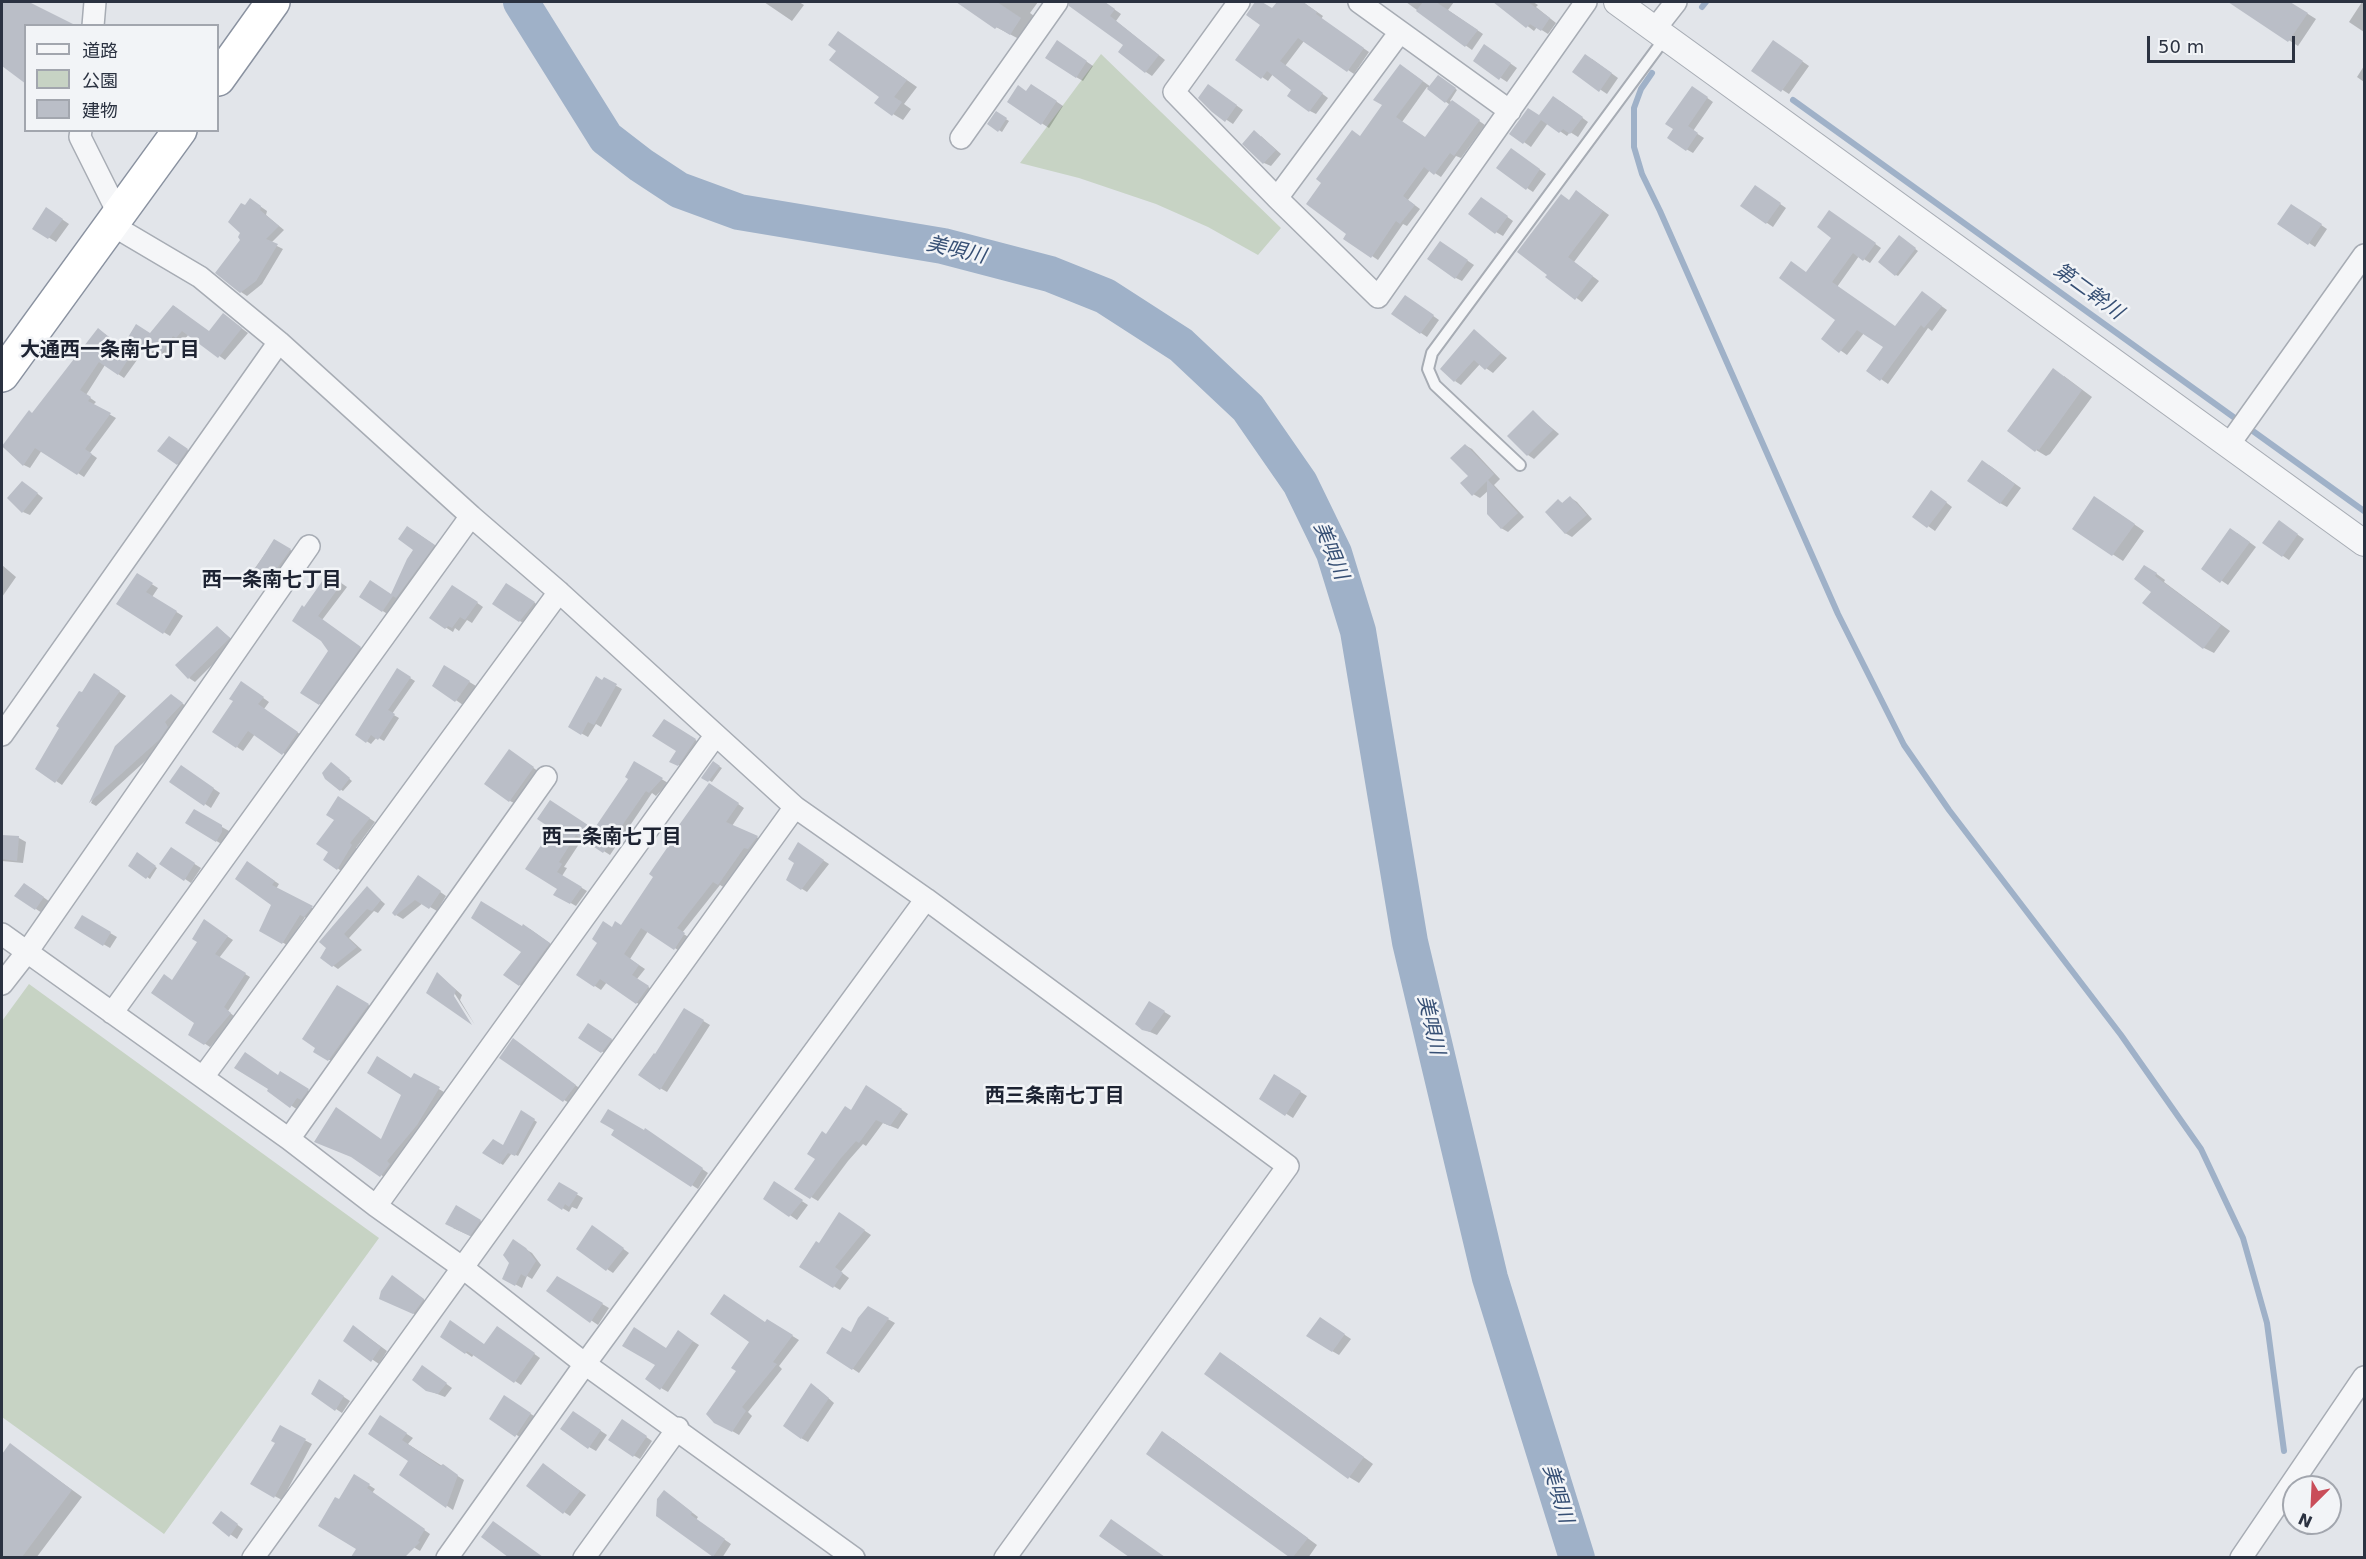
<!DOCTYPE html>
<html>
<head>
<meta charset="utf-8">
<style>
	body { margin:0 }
	#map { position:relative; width:2366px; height:1559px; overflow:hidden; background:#e2e5ea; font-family:"DejaVu Sans","Noto Sans JP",sans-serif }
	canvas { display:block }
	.frame { position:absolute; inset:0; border:3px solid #2b3241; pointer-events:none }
	.legend { position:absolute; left:24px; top:24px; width:195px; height:108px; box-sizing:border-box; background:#f2f4f7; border:2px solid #a2a6ae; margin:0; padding:8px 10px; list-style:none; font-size:18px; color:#2b3241 }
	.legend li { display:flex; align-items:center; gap:12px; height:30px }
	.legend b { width:30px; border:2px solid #a2a6ae }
	.north { position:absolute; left:2282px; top:1475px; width:60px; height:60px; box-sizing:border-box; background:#f2f4f7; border:2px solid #a2a6ae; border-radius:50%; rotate:204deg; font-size:16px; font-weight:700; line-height:24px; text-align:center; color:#2b3241 }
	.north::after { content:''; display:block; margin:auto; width:21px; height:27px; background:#c94d59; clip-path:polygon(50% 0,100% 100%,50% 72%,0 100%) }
	.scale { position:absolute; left:2147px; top:36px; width:148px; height:27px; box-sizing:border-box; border:3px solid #2b3241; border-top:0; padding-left:8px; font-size:18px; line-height:21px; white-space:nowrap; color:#2b3241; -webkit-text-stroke:4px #f2f4f7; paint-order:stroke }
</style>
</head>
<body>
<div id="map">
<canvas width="2366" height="1559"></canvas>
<div class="frame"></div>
<ul class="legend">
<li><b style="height:8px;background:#f5f6f8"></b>道路</li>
<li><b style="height:16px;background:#c7d3c4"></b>公園</li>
<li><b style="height:16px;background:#babec7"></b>建物</li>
</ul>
<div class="north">N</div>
<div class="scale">50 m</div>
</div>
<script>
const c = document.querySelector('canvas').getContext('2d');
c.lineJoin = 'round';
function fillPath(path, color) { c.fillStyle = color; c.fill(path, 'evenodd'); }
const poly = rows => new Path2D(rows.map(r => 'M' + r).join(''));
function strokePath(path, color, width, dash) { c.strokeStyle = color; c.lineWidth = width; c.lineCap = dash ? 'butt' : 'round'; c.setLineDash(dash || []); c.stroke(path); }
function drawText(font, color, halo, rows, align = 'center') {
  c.font = font + ' "DejaVu Sans","Noto Sans JP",sans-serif'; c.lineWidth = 5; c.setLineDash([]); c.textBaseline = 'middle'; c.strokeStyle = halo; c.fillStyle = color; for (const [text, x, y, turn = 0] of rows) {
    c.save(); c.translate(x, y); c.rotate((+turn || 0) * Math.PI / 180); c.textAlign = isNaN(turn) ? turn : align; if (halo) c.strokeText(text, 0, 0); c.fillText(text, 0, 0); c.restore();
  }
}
fillPath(poly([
	[1101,54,1281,228,1258,255,1208,227,1156,204,1079,178,1020,163],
	[29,984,379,1238,164,1534,2,1417,2,1021]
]), '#c7d3c4');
fillPath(poly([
	[2,2,8,2,27,14,21,79,2,65],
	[764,2,799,2,804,5,792,21],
	[959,2,1038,2,1030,13,1034,16,1019,39,996,27],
	[1081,2,1104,2,1121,14,1116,21,1165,60,1152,76,1146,72,1125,44,1076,9],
	[1257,2,1273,10,1279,2,1303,2,1323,16,1321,19,1369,52,1354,74,1304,41,1285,66,1328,98,1316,114,1310,111,1293,90,1273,74,1268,81,1262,77,1262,25,1248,15],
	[1406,2,1454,2,1448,10,1483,34,1472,50],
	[1496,2,1533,2,1538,5,1536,7,1556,23,1548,34,1537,27,1534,31],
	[2229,2,2289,2,2316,19,2298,46],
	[2362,2,2364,2,2364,32,2349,22],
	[839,33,917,87,904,104,911,109,903,120,893,114,881,96,838,51],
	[1064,46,1093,66,1083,81,1076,77],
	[1780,46,1809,66,1789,94,1753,71],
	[1491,50,1517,68,1507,82,1475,61],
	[1592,59,1618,78,1607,94,1574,72],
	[2364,66,2364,82,2357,77],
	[1406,69,1431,87,1441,78,1457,90,1450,101,1485,125,1461,158,1456,156,1441,177,1430,170,1408,200,1420,209,1407,226,1403,224,1378,260,1345,238,1348,233,1361,138],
	[1427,87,1450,105,1426,138,1402,122],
	[1038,89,1063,106,1049,128,1009,102,1027,92],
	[1215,90,1243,110,1233,124,1213,111],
	[1699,92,1713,102,1693,131,1704,138,1693,153,1686,149,1675,129],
	[1560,101,1588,122,1578,137,1570,132,1567,136,1548,123,1531,147,1511,133,1540,117],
	[996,113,1009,121,1002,132,989,124],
	[1261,136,1281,154,1271,166,1264,163],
	[1518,154,1546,174,1533,192,1527,188],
	[1762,191,1786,208,1773,227,1742,206],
	[1583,196,1609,215,1574,262,1599,281,1582,302,1548,277,1570,201],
	[1488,203,1513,221,1503,236,1496,232],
	[257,204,267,211,266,215,284,230,271,243,283,249,262,284,247,296,241,292,245,207],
	[2298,209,2327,229,2315,247,2309,243],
	[53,213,69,224,56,242,34,228],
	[1836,216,1881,248,1870,263,1859,256,1837,287,1896,328,1929,297,1947,310,1932,331,1928,328,1888,384,1868,370,1885,347,1864,333,1847,355,1823,338,1837,320,1807,274,1833,237],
	[1899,237,1918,251,1898,276,1896,275],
	[1447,247,1474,265,1462,281,1456,278],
	[1412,301,1439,320,1427,337,1393,314],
	[174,306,210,333,224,315,248,333,225,360,189,334,184,340,180,338,168,356,160,353,157,358,129,339,150,335],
	[1474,331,1507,358,1493,373,1480,364,1461,385,1455,381],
	[105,334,137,360,124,378,105,365,86,395,96,402,93,405,116,418,90,453,97,458,84,477,42,450,30,468,24,465,3,447,29,412,33,414],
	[2064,376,2092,397,2050,454,2046,456,2036,450],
	[1533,412,1559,434,1534,459,1528,455],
	[176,442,193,454,184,468,177,464],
	[1465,445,1472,449,1500,479,1494,485,1524,517,1508,532,1501,528,1489,490,1480,498,1473,494],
	[1989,465,2021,488,2007,507,2000,503],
	[29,487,43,498,30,515,23,512],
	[1938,496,1952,507,1935,531,1914,516],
	[1571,498,1577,502,1592,519,1572,537,1565,533,1559,501,1564,504],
	[2105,504,2144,531,2123,561,2074,529],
	[2285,526,2304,539,2289,560,2264,543],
	[414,531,440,549,389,615,361,597,392,596,415,550],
	[2237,533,2256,547,2228,585,2203,568],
	[274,541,296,553,268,591,248,578],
	[2,565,16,577,2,597],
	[2154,572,2165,580,2164,582,2230,631,2214,653,2204,648,2153,591],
	[137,575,158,588,152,597,183,616,170,636,118,604],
	[334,578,347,587,322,620,365,651,325,707,302,693,330,651,305,608],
	[513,589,541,607,526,625,520,621],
	[459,590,483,607,472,623,467,620,459,631,455,628,453,632,431,618],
	[217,627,235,642,195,682,189,678],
	[445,667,476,686,463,705,434,685],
	[397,670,415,681,392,714,399,718,384,741,377,737,371,744,357,735],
	[100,679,126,696,62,785,56,781],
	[604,679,622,689,601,727,596,724,588,737,570,727],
	[248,687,269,702,264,709,304,737,289,757,255,734,243,751,237,747],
	[177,699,188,708,170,726,173,731,165,743,96,806,91,803,116,747],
	[664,721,697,741,681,766,672,762,678,751],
	[516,755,539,772,516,804,510,801],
	[635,763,668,783,656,796,652,793,610,855,583,838,564,867,567,868,562,876,587,891,576,906,555,894,559,889,527,869,554,829,594,830,630,778],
	[713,763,722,768,712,782,703,777],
	[334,766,352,781,343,791,326,779],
	[188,771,220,793,211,808,205,804],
	[716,789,744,808,732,826,763,840,725,888,720,885,682,933,690,938,681,952,648,931,630,959,645,969,637,979,654,991,643,1007,607,982,601,990,595,986,578,974,612,928,621,927],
	[345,802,375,822,356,848,358,849,344,873,325,859,330,852,336,819],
	[194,811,229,831,229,836,223,845,187,823],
	[2,836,19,838,26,842,23,863,2,861],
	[804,848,829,864,807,892,788,880],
	[177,853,201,868,191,883,185,879],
	[137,854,157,868,150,879,130,865],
	[252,866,279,884,276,889,316,910,310,919,305,917,287,945,261,930,273,905],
	[425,881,446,896,437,911,423,903,403,919,396,915],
	[31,888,50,902,42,913,36,909],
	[367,888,385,904,378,913,374,911,349,938,362,950,338,969,322,958],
	[83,917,117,937,110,948,76,928],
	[210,925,233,940,219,958,250,977,228,1011,235,1017,210,1047,190,1034,196,1023],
	[523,928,530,929,555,947,525,988,520,985,524,952],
	[438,974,462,995,460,1000,475,1025,451,988,448,990],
	[338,987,375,1009,336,1064,315,1051],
	[1150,1003,1171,1016,1157,1035,1143,1029],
	[685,1010,710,1025,667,1092,660,1088,656,1056],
	[595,1028,618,1044,609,1056,580,1037],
	[520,1044,582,1090,571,1104,564,1100],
	[414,1075,444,1092,422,1128,391,1166,395,1168,387,1179,356,1158,382,1140],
	[279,1076,287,1077,314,1094,298,1110,269,1091],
	[1275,1076,1307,1096,1293,1118,1261,1098],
	[873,1091,908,1114,898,1129,883,1123,866,1146,863,1144,848,1161,818,1201,796,1188,817,1158,827,1136],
	[522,1112,537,1122,518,1156,512,1153,503,1165,484,1153,503,1147],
	[644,1132,651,1133,708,1173,698,1189,613,1135],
	[774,1183,808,1205,797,1220,765,1198],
	[559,1184,583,1198,577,1209,572,1207,569,1212,549,1200],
	[456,1207,487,1225,477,1239,453,1228],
	[846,1218,871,1235,841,1272,849,1278,840,1290,801,1266],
	[599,1231,629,1253,613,1273,607,1269],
	[513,1241,532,1253,541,1265,532,1279,527,1276,522,1288,504,1278,511,1263],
	[558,1278,609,1308,598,1325,548,1291],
	[399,1281,430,1304,421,1317,388,1302],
	[868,1308,895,1323,859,1373,828,1352,852,1334],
	[768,1321,799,1340,779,1366,782,1369,748,1412,752,1416,739,1435,715,1421,738,1371],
	[1327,1323,1351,1339,1339,1355,1332,1351],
	[360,1331,387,1351,379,1364,345,1341],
	[504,1332,540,1358,521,1385,474,1354,472,1357,442,1336,485,1346],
	[685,1336,699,1345,668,1392,661,1388,667,1349],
	[1231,1360,1373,1464,1359,1483,1349,1477],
	[429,1371,452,1388,445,1397,427,1390],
	[326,1385,350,1401,342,1413,336,1409],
	[818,1389,834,1403,808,1442,801,1438],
	[511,1401,537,1418,523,1439,491,1419],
	[580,1417,607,1435,596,1451,589,1447],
	[387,1421,413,1438,408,1444,464,1480,453,1510,401,1474,411,1461],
	[629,1425,652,1441,640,1459,633,1455],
	[280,1427,312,1444,282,1500,252,1484,277,1443],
	[1173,1439,1317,1545,1308,1558,1292,1558,1148,1453],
	[10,1445,82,1497,36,1558,2,1558,2,1456],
	[550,1469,586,1495,570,1516,564,1512],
	[355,1476,375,1489,372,1493,430,1534,420,1551,402,1540,392,1558,352,1558,358,1549,339,1501],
	[671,1496,698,1517,696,1520,731,1544,722,1558,714,1556],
	[222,1513,243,1529,237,1539,214,1523]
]), '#0003');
strokePath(poly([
	[1702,7,1706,2],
	[1652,73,1641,89,1634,108,1634,147,1642,174,1660,211,1838,614,1904,745,1949,810,2121,1035,2201,1149,2243,1238,2267,1323,2284,1451],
	[1793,100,2364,511]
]), '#9fb1c8', 6);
strokePath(poly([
	[521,2,606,138,641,165,679,190,739,212,943,246,1050,274,1105,296,1181,345,1248,408,1300,483,1334,553,1358,631,1410,942,1490,1278,1577,1558]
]), '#9fb1c8', 36);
fillPath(poly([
	[2,2,29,2,77,26,26,26,26,84,2,66],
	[956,2,997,2,1021,18,1010,35,997,27,995,29],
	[1069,2,1105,2,1115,9,1110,16,1159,55,1145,73,1118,52,1123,45,1069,6],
	[1255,2,1262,2,1272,8,1277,2,1303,2,1317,12,1316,14,1364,48,1347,72,1298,38,1280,61,1323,93,1309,112,1287,96,1291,90,1267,71,1261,79,1235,60,1260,25,1246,15],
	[1423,2,1436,2,1478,30,1465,47,1416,11],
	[1493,2,1528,2,1550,18,1541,31,1530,24,1526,28],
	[2228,2,2290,2,2308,13,2288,42],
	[838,31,907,80,894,97,902,102,892,116,874,103,879,97,829,60,836,51,828,45],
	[1057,40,1087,61,1076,78,1045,58],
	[1773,40,1803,61,1781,92,1751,71],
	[1484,44,1511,63,1499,80,1473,61],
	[1585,54,1612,73,1599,92,1572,72],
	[1400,64,1423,81,1396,117,1425,137,1452,100,1480,120,1454,156,1450,153,1434,175,1424,167,1403,196,1415,205,1400,224,1396,221,1371,258,1343,239,1346,234,1306,204,1321,183,1316,179,1352,130,1360,136,1382,105,1373,100],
	[1438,75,1456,88,1445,103,1427,89],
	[1031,84,1057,101,1041,125,1007,102,1018,85,1026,91],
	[1208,84,1237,105,1225,122,1212,112,1198,98],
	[1692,86,1708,97,1688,126,1698,133,1686,151,1667,138,1673,129,1665,124],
	[1553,96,1583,117,1570,134,1563,129,1559,133,1541,120,1523,144,1509,134,1528,108,1539,115],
	[996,111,1007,118,998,132,987,124],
	[1254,130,1276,150,1263,164,1242,144],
	[1511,148,1540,169,1526,190,1496,168],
	[1755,185,1781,203,1766,224,1740,206],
	[1576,190,1603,211,1568,257,1593,276,1575,300,1545,277,1547,275,1517,252,1561,194,1569,200],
	[1481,197,1508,216,1495,234,1468,214],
	[250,198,261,206,260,210,279,226,266,239,278,244,256,281,240,293,215,273,240,240,238,237,240,233,228,222,241,203,245,205],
	[2291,204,2322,224,2308,245,2277,224],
	[46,207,63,219,48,239,32,229],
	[1829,210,1876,243,1863,261,1853,253,1832,282,1895,326,1922,291,1942,306,1924,328,1921,325,1880,381,1866,371,1883,347,1857,330,1839,353,1821,339,1835,320,1779,278,1791,261,1806,272,1831,238,1817,227],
	[1899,235,1916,248,1895,276,1878,262],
	[1440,241,1468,260,1455,279,1427,259],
	[1405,295,1434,315,1420,334,1391,314],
	[173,305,209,331,223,313,242,328,218,358,182,331,176,338,173,336,161,354,153,350,150,356,127,339,136,324,150,333],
	[98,328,131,355,118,375,99,362,80,390,91,397,88,401,111,413,85,449,92,454,77,475,35,448,23,466,2,446,29,410,32,413],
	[1474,329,1501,353,1485,370,1474,360,1454,382,1440,369],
	[2053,368,2082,390,2039,450,2037,449,2035,452,2007,431],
	[1533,410,1553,430,1527,456,1507,436],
	[169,436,188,449,177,465,157,451],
	[1465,444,1494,474,1488,480,1518,513,1501,529,1487,514,1487,481,1472,496,1460,483,1468,476,1450,458],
	[1982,460,2015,484,2000,504,1967,481],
	[22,481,38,493,22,513,7,498],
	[1931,490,1947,502,1927,528,1912,517],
	[1570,496,1587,515,1565,534,1545,512,1558,499,1562,503],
	[2094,496,2135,524,2112,556,2072,529],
	[2279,520,2298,534,2282,557,2262,543],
	[407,526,435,545,396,598,393,596,382,612,359,597,370,580,391,594,407,559,413,550,398,539],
	[2230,528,2250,542,2220,583,2201,569],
	[274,539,291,549,262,589,246,578,257,566],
	[2144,565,2157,573,2155,576,2221,625,2203,649,2142,603,2151,592,2134,579],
	[137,573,153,583,146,592,177,611,163,634,116,604],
	[328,573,342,583,318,616,361,647,319,705,300,693,328,651,321,641,292,621,302,605,304,607],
	[506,583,535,602,519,622,492,604],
	[452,585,478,602,465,620,460,617,452,628,448,626,445,629,429,618],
	[217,626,230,638,188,679,175,665],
	[444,665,470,681,455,702,432,686],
	[397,668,411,677,388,710,395,714,378,740,371,735,366,743,355,735],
	[94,673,120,691,55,783,35,769,59,728,56,726,79,691,82,692],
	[596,676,602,680,604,677,617,684,594,725,588,722,581,735,568,727],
	[241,681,264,697,258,704,298,732,282,755,248,731,236,748,212,732,233,701,229,699],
	[171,694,183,703,165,722,168,727,159,740,89,803,115,746],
	[664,719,696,739,678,766,669,762,676,751,652,736],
	[509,749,534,767,509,802,484,784],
	[634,761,663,778,649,793,646,791,603,853,576,835,559,862,562,864,557,872,582,887,570,904,553,895,557,889,525,869,552,829,537,819,550,800,594,829,628,779,625,777],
	[713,761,720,766,708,782,701,778],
	[331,762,350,778,340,791,325,779,322,773],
	[181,765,214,788,204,806,169,782],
	[709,783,739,803,726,822,758,836,748,849,744,848,718,885,713,882,677,928,685,933,674,950,641,928,624,954,639,965,632,975,649,986,636,1004,600,979,594,987,576,975,597,943,592,939,603,921,612,927,615,921,621,925,653,877,649,874,667,848,664,846],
	[338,796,370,818,350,843,352,845,337,870,323,860,328,852,316,844,334,820,326,815],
	[194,809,222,825,222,832,216,842,185,823],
	[2,835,19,836,17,861,2,859],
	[798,842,824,860,801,890,786,880,794,863,788,859],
	[171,847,195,863,184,881,159,864],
	[137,852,156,866,146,879,128,866],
	[247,861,275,881,272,885,313,906,304,917,300,915,282,944,259,931,271,905,235,879],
	[418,875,441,891,429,909,415,900,395,916,392,913],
	[24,883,44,897,35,910,14,896],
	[367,886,381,900,372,911,367,909,344,934,357,947,332,967,320,958,326,948,319,942],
	[481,901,522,926,523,924,550,943,519,986,503,975,521,952,471,918],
	[82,915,111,932,103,946,74,928],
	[204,919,228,936,215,954,246,973,224,1007,231,1013,204,1045,188,1035,194,1023,151,993,164,974,172,980,197,942,192,939],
	[437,972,456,990,454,996,472,1025,426,993],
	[337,985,369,1004,328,1061,313,1052,315,1048,302,1039],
	[1149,1001,1165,1011,1150,1032,1142,1030,1135,1024],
	[684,1008,704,1020,660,1090,638,1075,654,1053,655,1054],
	[588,1023,612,1039,601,1053,578,1038],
	[513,1038,576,1085,563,1102,499,1058],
	[245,1052,278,1075,280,1071,309,1089,301,1100,297,1098,290,1108,267,1091,268,1089,234,1068],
	[377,1056,411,1078,414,1073,440,1087,417,1125,387,1161,390,1164,380,1177,351,1157,314,1142,336,1107,381,1139,401,1095,367,1073],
	[1274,1074,1301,1091,1285,1116,1259,1099],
	[866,1085,902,1109,890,1126,876,1120,859,1143,856,1141,841,1158,810,1199,794,1189,815,1159,807,1154,822,1131,826,1134,845,1106,851,1110],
	[608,1109,644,1130,645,1128,703,1168,691,1187,611,1135,614,1130,600,1122],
	[521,1110,535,1119,515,1156,508,1153,500,1164,482,1153,493,1139,503,1145],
	[774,1181,803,1200,789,1217,763,1199],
	[559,1182,578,1193,569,1207,565,1204,562,1210,547,1200],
	[456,1205,481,1220,470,1236,445,1224],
	[839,1212,865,1230,835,1267,843,1273,833,1288,799,1267,816,1241,819,1243],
	[592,1225,624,1248,606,1271,576,1249],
	[513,1239,526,1248,536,1261,526,1277,521,1274,515,1286,502,1279,509,1263,503,1255],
	[392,1275,424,1299,413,1314,379,1299,381,1291],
	[557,1276,603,1303,590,1323,546,1291],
	[724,1294,765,1322,767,1319,793,1335,773,1362,777,1364,742,1407,746,1411,732,1432,714,1423,706,1414,736,1371,731,1368,749,1342,710,1314],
	[868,1306,889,1318,852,1370,826,1353,842,1327,851,1332,858,1318],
	[1320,1317,1345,1334,1332,1352,1306,1336],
	[450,1320,484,1344,497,1326,535,1353,514,1383,467,1351,465,1354,440,1337],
	[353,1325,381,1347,371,1362,343,1341],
	[634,1327,666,1348,678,1330,693,1341,660,1390,645,1379,655,1365,622,1346],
	[1220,1352,1364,1457,1348,1479,1204,1374],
	[422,1365,447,1383,438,1394,426,1391,412,1380],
	[319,1379,344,1396,335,1411,311,1394],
	[811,1383,829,1398,801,1439,783,1426],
	[504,1395,531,1413,515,1437,489,1419],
	[573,1411,601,1430,588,1449,560,1429],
	[380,1415,407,1433,402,1440,440,1466,443,1464,458,1475,446,1508,399,1475,408,1461,368,1434],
	[622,1419,647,1436,633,1457,608,1440],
	[280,1425,306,1439,274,1498,250,1484,275,1443,271,1441],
	[1162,1431,1308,1538,1293,1557,1289,1557,1146,1454],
	[10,1443,72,1490,22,1557,2,1557,2,1454],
	[543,1463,580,1491,563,1514,526,1486],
	[354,1474,370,1484,367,1488,425,1529,418,1541,420,1542,405,1557,351,1557,356,1549,318,1526,335,1497,339,1499],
	[664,1490,692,1512,691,1515,725,1539,713,1557,656,1516,657,1499],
	[221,1511,238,1524,229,1537,212,1523],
	[1111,1519,1165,1557,1129,1557,1099,1536],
	[493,1521,543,1557,508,1557,481,1537]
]), '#babec7');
const service = poly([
	[1520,465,1435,385,1428,369,1432,353,1665,38]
]);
const minor = poly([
	[1239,2,1174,92,1277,198,1400,32],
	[1359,2,1510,111],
	[93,26,95,2],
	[1654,30,1676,2],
	[81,130,80,137,119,215],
	[961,138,1057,2],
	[1277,198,1378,297,1586,2],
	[112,225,200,277,279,342,471,516,559,592,795,807,926,899,1288,1166,1005,1558],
	[2228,446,2364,255],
	[2,735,279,342],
	[2,934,289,1139,376,1206,463,1268,585,1364,854,1558],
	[2,984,27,952,309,546],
	[112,1013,471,516],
	[203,1077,559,592],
	[289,1139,546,777],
	[376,1206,715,736],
	[253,1558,795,807],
	[447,1558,585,1364,926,899],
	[584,1558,678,1428],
	[2241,1558,2364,1377]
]);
const tertiary = poly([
	[1617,2,2364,543]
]);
const trunk = poly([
	[218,79,273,2],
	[2,375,180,130]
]);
strokePath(service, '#a7acb4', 14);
strokePath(minor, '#a7acb4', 24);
strokePath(tertiary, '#a7acb4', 28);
strokePath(trunk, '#8a92a0', 36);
strokePath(service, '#f5f6f8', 10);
strokePath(minor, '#f5f6f8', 21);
strokePath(tertiary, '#f5f6f8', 26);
strokePath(trunk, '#fff', 33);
drawText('italic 20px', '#364f74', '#f2f4f7', [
	["美唄川",956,251,13],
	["第二幹川",2088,292,36],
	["美唄川",1330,551,68],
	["美唄川",1430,1025,77],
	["美唄川",1557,1494,73]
]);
drawText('bold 20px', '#1d2332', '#f2f4f7', [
	["大通西一条南七丁目",110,351],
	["西一条南七丁目",272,581],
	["西二条南七丁目",612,838],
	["西三条南七丁目",1055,1097]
]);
</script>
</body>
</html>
